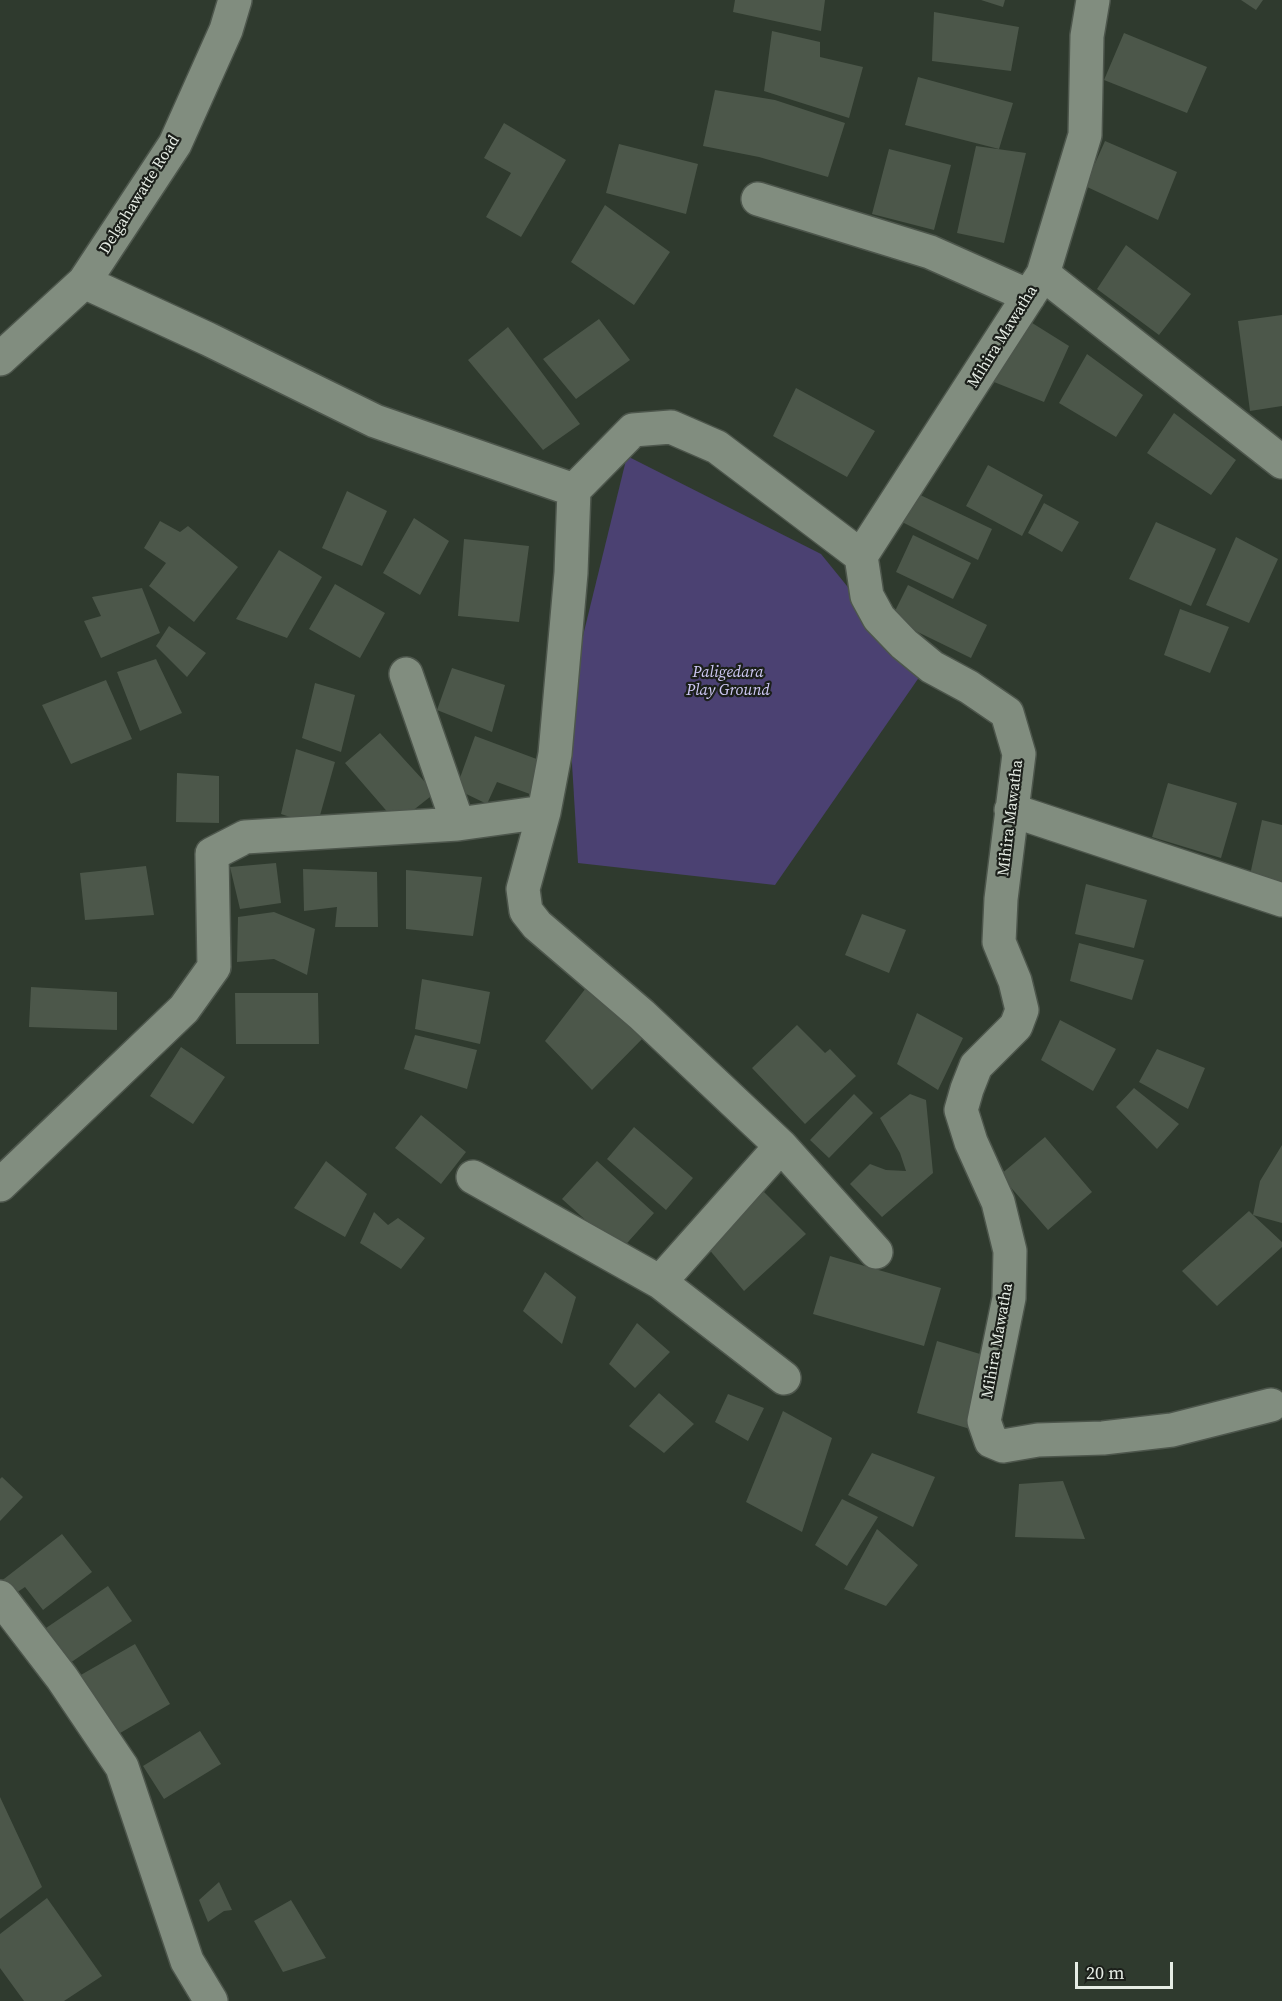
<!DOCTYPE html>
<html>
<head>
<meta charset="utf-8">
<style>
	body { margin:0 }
	#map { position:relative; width:1282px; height:2001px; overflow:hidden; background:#2f3a2e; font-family:"Source Serif 4",serif }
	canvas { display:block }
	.scale { position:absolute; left:1075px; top:1962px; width:98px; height:27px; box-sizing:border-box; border:3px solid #e6ede5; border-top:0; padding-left:8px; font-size:18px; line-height:21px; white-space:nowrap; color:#e6ede5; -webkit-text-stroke:4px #1b1f1a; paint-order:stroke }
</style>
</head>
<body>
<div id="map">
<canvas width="1282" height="2001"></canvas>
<div class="scale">20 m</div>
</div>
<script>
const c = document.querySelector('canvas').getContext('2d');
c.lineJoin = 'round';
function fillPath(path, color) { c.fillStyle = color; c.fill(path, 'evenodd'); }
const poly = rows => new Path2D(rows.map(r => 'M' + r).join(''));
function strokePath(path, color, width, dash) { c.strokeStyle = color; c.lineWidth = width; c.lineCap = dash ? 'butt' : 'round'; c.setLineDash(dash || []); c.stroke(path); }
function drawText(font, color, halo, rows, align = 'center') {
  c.font = font + ' "Source Serif 4",serif'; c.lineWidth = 4.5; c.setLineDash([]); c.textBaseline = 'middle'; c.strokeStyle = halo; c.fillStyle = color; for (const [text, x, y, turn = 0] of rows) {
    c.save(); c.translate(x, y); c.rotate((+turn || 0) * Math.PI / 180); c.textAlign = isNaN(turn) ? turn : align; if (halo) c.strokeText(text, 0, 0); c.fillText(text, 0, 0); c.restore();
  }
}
fillPath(poly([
	[627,456,821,554,920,676,775,885,578,863,568,697]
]), '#4b4172');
fillPath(poly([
	[735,0,825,0,821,31,733,12],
	[981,0,1005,0,1003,7],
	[1241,0,1263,0,1256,10],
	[934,12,1019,27,1011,71,932,61],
	[772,31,820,42,820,57,863,67,849,118,764,91],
	[1124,33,1207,67,1187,113,1104,80],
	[918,77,1013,103,999,149,905,125],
	[715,90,775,100,845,123,828,177,759,157,703,146],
	[504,123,566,160,521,237,486,217,511,173,484,158],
	[1105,141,1177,172,1158,220,1085,186],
	[619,144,698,164,686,214,606,193],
	[976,146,1026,153,1004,243,957,233],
	[889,149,951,165,934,230,872,214],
	[605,205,670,252,634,305,571,262],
	[1126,245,1191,294,1159,335,1097,289],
	[1282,315,1282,406,1250,411,1238,321],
	[1021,316,1069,346,1044,402,989,380],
	[599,319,630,360,576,399,543,359],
	[508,327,580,424,543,450,468,360],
	[1087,354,1143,395,1116,437,1059,403],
	[796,388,875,431,847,477,773,436],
	[1174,413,1236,460,1211,495,1147,453],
	[988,465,1043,495,1022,536,966,506],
	[347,491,387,511,362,566,322,548],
	[916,493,992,529,978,560,900,521],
	[1044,503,1079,522,1062,552,1028,533],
	[414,518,449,541,420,595,383,573],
	[160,521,180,532,188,526,238,567,194,622,149,586,166,563,144,548],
	[1156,522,1216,549,1191,606,1129,579],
	[913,535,971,563,953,599,896,572],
	[1236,537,1278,559,1249,623,1206,605],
	[464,539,529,546,519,622,458,616],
	[279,550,322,577,287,638,236,619],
	[335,584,385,613,360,658,309,629],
	[908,585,987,625,971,658,891,619],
	[142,588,160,633,101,658,84,621,101,616,92,597],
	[1180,609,1229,627,1210,673,1164,655],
	[169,626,206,653,187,677,156,646],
	[156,659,182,713,140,731,117,672],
	[452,668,505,685,492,732,437,710],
	[106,680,132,739,71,764,42,705],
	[315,683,355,695,341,752,302,738],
	[380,733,435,793,397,823,345,763],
	[475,736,550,764,538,797,497,782,487,804,456,789],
	[296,749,335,762,317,826,281,814],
	[177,773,219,776,219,823,176,822],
	[1168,783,1237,803,1221,858,1152,837],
	[1262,820,1282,825,1282,882,1250,875],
	[276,863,281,903,240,909,230,867],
	[146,866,154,915,85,920,80,873],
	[303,869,377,872,378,927,335,927,337,907,304,911],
	[406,870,482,877,473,936,406,929],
	[1086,884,1147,900,1134,948,1075,934],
	[274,912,315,929,307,975,274,959,237,962,238,917],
	[862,914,906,930,889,973,845,955],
	[1079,943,1144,960,1132,1000,1070,981],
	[422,979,490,992,480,1044,415,1029],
	[589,984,646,1035,592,1090,545,1041],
	[31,987,117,992,117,1030,29,1027],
	[235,993,318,993,319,1044,236,1044],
	[917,1013,963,1038,938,1090,897,1064],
	[1060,1020,1116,1049,1093,1091,1041,1060],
	[797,1025,825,1053,830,1049,856,1076,805,1124,752,1068],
	[415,1035,477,1050,467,1089,404,1069],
	[181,1047,225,1077,193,1124,150,1096],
	[1157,1049,1205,1068,1188,1109,1139,1082],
	[1134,1088,1179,1124,1157,1149,1116,1107],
	[854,1094,873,1113,829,1158,810,1140],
	[910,1094,926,1100,933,1173,882,1217,850,1184,870,1164,886,1170,906,1171,900,1153,880,1118],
	[421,1115,466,1152,441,1184,395,1148],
	[634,1127,693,1178,666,1210,607,1159],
	[1045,1137,1092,1192,1048,1230,1000,1175],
	[1282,1145,1282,1223,1253,1215,1282,1242,1282,1247,1217,1306,1182,1271,1249,1211,1253,1215,1260,1181],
	[326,1161,367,1194,345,1237,294,1208],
	[597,1161,654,1213,620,1251,562,1199],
	[757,1185,806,1234,744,1291,702,1241],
	[374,1212,388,1225,398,1218,425,1238,401,1269,360,1243],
	[830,1256,941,1288,924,1346,813,1314],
	[545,1272,576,1297,562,1344,523,1311],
	[637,1323,670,1352,635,1388,609,1364],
	[937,1341,990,1357,970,1429,917,1413],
	[659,1393,694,1424,664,1453,629,1426],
	[728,1394,764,1408,748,1441,715,1422],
	[783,1411,832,1438,802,1532,746,1502],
	[872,1453,935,1477,913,1527,848,1495],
	[2,1477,23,1497,0,1521,0,1479],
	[1063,1481,1085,1539,1015,1537,1019,1484],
	[842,1499,878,1517,847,1566,815,1545],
	[877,1529,918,1565,886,1606,844,1589],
	[62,1534,92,1572,43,1610,25,1587,10,1597,0,1582],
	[108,1586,132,1621,70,1663,46,1628],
	[135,1644,170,1704,115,1736,79,1676],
	[200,1731,221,1764,164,1799,143,1766],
	[0,1797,42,1887,0,1919],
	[219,1882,232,1910,224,1911,208,1922,199,1900],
	[47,1898,102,1976,64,2001,24,2001,0,1968,0,1934],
	[291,1900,326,1958,283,1972,254,1921]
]), '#4c574a');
const minor = poly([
	[1093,0,1087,36,1085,135,1043,274,861,556,867,596,879,618,904,644,932,667,969,687,1007,713,1019,754,1001,899,999,942,1015,981,1022,1010,1016,1026,976,1066,967,1089,961,1110,971,1142,998,1202,1010,1251,1009,1298,984,1421,991,1441,1003,1446,1038,1440,1103,1438,1172,1430,1271,1405],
	[758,199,930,252,1029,296],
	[1043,274,1282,462],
	[84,282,208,339,375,421,574,490],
	[0,359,84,282,175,144,226,30,235,0],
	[861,556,717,447,671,427,633,430,574,490,571,573,555,754,544,812,523,889,526,911,537,925,642,1015,781,1146,876,1252],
	[406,674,458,824],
	[1011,810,1282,900],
	[473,1177,660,1282,781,1146],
	[0,1185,184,1009,214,967,212,854,245,837,458,824,544,812],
	[660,1282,784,1378],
	[0,1597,62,1678,122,1767,187,1961,211,2001]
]);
strokePath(minor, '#4d564c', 36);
strokePath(minor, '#818d7f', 33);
drawText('16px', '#e6ede5', '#1b1f1a', [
	["Delgahawatte Road",140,195,-58],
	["Mihira Mawatha",1003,337,-58],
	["Mihira Mawatha",1011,818,-83],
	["Mihira Mawatha",998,1341,-80]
]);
drawText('italic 16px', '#cfc9f5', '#1b1f1a', [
	["Paligedara",728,673],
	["Play Ground",728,691]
]);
</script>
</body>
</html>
